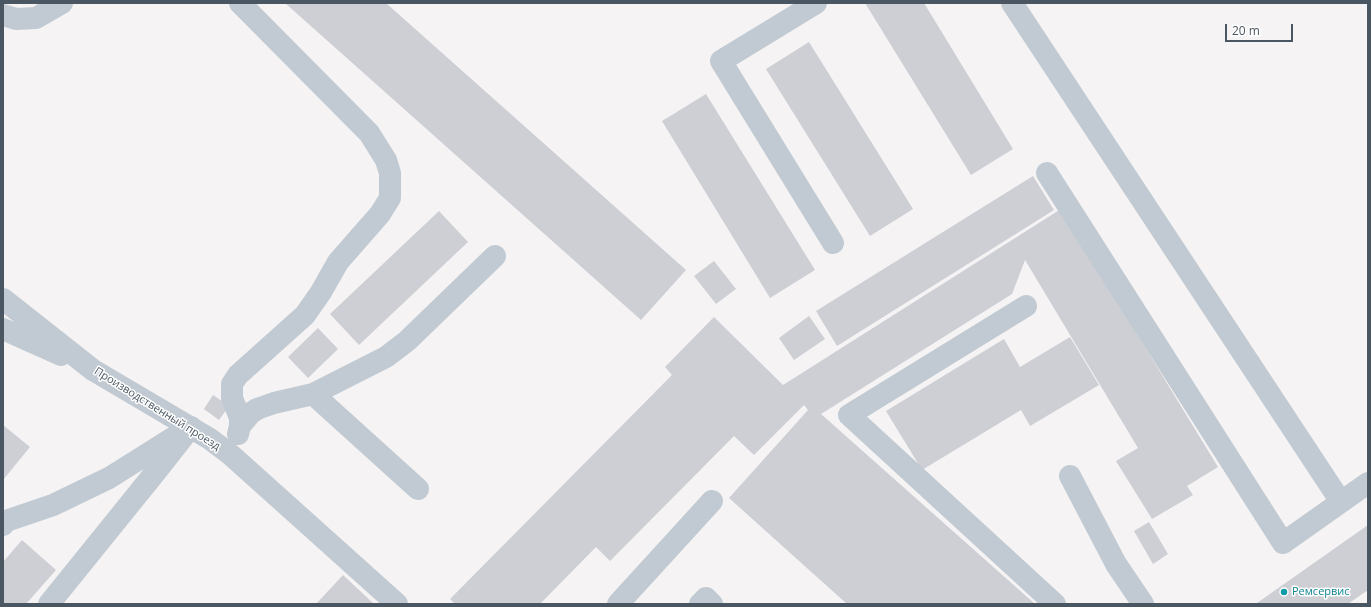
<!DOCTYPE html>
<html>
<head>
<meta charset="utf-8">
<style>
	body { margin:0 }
	#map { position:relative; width:1371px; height:607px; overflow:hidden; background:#f5f3f3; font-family:"Open Sans",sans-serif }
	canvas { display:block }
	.frame { position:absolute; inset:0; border:4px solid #4a5661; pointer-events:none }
	.scale { position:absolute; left:1225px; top:24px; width:68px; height:18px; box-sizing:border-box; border:2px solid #4a5661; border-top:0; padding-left:5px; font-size:12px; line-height:14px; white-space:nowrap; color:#4a5661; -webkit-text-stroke:3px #fff; paint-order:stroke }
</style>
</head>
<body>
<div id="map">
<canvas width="1371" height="607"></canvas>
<div class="frame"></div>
<div class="scale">20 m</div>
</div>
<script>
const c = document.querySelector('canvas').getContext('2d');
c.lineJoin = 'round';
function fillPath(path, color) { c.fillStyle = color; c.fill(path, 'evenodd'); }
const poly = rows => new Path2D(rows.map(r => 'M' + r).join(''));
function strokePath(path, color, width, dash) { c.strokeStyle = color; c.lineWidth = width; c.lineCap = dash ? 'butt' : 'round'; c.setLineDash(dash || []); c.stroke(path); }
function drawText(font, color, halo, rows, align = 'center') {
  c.font = font + ' "Open Sans",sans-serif'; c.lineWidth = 3; c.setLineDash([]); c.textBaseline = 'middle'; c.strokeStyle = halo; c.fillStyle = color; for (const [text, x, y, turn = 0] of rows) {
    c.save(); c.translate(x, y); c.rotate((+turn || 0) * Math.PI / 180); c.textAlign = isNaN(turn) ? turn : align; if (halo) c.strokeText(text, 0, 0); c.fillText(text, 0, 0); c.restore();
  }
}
fillPath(poly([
	[285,3,386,3,686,270,641,320],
	[865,3,924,3,1013,149,971,175],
	[809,42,913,209,870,236,766,69],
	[706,94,815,270,770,298,662,121],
	[1033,176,1054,210,837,346,816,311],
	[1061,209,1218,467,1187,486,1193,495,1152,519,1116,461,1138,448,1025,260,1012,294,821,414,1035,604,847,604,729,498,808,410,804,405,754,455,734,436,610,561,596,547,540,604,455,604,450,599,672,375,665,367,714,317,783,385],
	[439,211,468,242,359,345,330,314],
	[714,261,736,289,716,304,694,276],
	[809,316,825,339,794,360,779,338],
	[318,328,338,349,308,378,288,357],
	[1070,337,1099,385,1030,426,1021,410,922,470,886,411,1004,339,1020,367],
	[213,395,229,406,219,420,204,409],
	[3,425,30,447,3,480],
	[1149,522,1168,554,1153,564,1134,531],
	[1368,525,1368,590,1348,604,1257,604,1257,603],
	[22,540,56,570,26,604,3,604,3,562],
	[343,575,374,604,316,604]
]), '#cdcfd5');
strokePath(poly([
	[240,3,369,133,386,160,390,173,390,198,380,214,338,262,321,292,305,315,238,375,232,384,232,398,240,418,240,426],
	[816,3,721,61,833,243],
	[1012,3,1341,502],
	[3,15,16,19,36,18,62,3],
	[1047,173,1283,543,1368,483],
	[3,299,93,370,210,439,231,455,397,604],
	[1026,306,849,415,1055,604],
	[3,329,61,355],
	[313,394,418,489],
	[238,434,240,426,251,413,257,409,274,403,313,394,386,357,407,341,495,256],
	[1070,476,1116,564,1143,604],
	[3,525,6,521,53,505,109,478,179,434],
	[49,604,158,469,191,427],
	[618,604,712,501],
	[700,604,706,598,712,604]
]), '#c1cad2', 22);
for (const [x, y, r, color] of [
	[1284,592,4,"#0f9aa8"]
]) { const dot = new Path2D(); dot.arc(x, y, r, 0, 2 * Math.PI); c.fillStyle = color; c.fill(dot); strokePath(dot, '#fff', 1.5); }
drawText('11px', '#4a5661', '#fff', [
	["Производственный проезд",157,409,32]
]);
drawText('11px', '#0d838f', '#fff', [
	["Ремсервис",1292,592]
], 'left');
</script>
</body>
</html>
